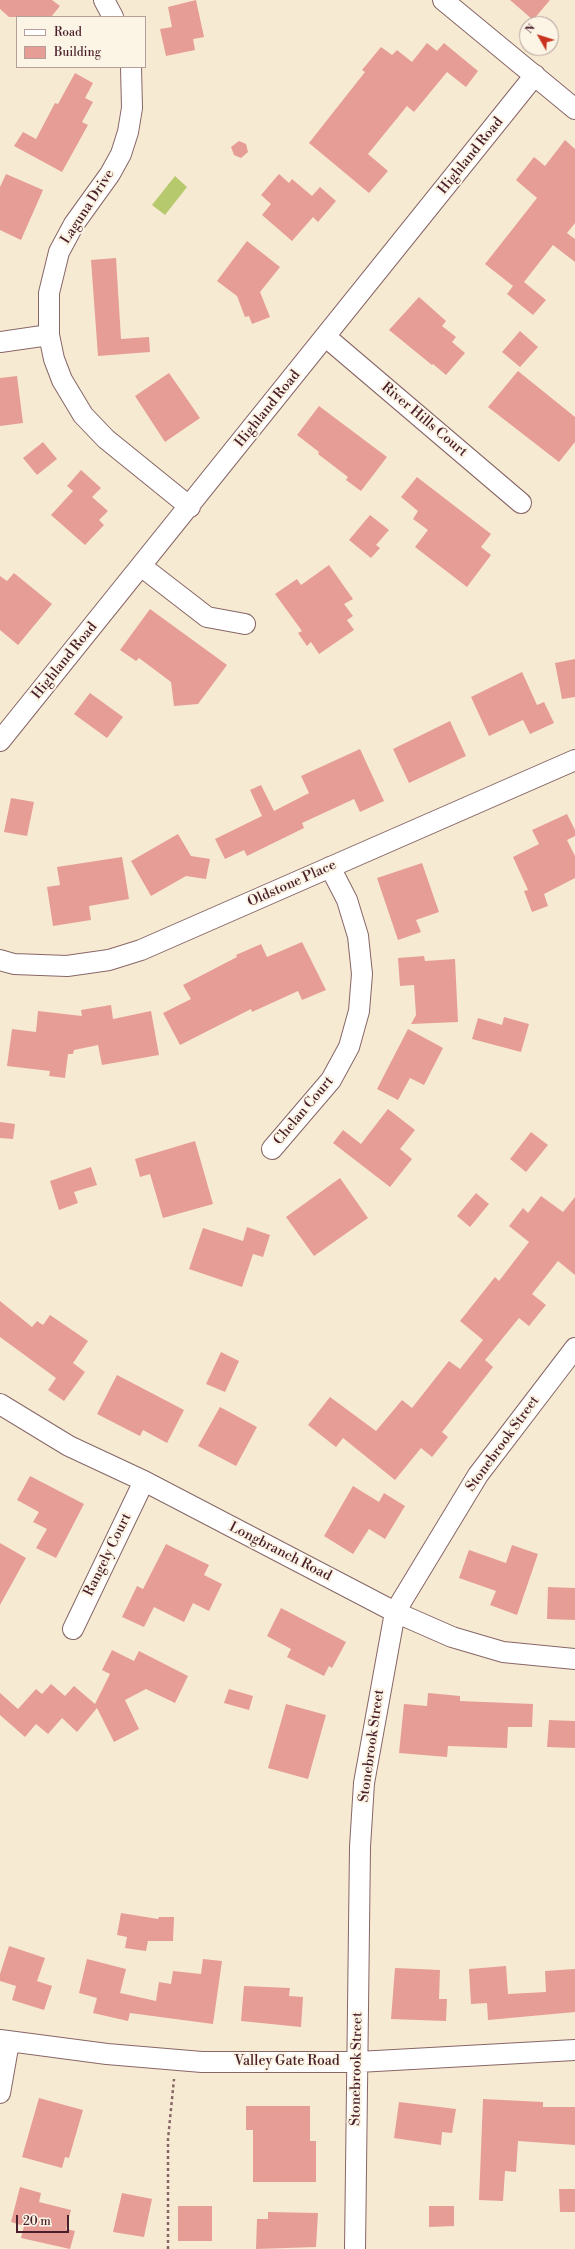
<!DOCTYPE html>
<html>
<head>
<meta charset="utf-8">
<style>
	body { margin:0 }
	#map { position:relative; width:575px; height:2249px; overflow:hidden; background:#f7ead3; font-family:"Libre Bodoni",serif }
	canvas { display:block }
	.legend { position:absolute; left:16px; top:16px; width:130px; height:52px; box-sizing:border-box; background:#fcf5e5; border:1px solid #b59f9b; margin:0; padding:5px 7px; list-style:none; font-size:12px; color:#4a1f2b }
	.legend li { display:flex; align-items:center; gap:8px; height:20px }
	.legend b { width:20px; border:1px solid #b59f9b }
	.north { position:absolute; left:519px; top:16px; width:40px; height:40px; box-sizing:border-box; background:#fcf5e5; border:1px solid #b59f9b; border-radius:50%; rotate:309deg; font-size:11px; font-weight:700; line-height:16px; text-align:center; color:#4a1f2b }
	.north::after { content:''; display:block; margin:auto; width:14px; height:18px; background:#c8321e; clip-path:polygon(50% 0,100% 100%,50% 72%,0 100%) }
	.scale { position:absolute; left:16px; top:2215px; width:53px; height:18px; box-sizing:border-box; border:2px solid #4a1f2b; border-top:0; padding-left:5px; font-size:12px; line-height:14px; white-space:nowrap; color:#4a1f2b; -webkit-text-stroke:3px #fcf5e5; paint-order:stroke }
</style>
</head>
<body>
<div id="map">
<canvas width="575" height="2249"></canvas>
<ul class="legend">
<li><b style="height:5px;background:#fff"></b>Road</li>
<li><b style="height:11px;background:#e69d96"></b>Building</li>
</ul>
<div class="north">N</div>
<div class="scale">20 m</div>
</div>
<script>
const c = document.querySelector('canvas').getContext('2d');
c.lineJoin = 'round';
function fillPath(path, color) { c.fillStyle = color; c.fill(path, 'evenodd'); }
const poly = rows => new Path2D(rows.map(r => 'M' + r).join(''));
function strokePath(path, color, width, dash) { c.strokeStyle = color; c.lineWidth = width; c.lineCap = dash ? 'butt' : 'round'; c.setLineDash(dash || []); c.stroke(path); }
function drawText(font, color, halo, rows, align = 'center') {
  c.font = font + ' "Libre Bodoni",serif'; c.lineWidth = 4; c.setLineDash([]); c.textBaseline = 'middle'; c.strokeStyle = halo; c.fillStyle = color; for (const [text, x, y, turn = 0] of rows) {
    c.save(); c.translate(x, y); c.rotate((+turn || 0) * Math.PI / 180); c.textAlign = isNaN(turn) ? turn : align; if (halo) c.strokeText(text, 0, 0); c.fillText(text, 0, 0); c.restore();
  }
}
fillPath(poly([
	[175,176,187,187,165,215,152,205]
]), '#b6c96d');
fillPath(poly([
	[0,0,52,0,60,6,51,17,9,17,0,9],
	[196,0,204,37,193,39,195,50,166,56,160,29,172,27,168,7],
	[510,0,550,0,533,20],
	[427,43,437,51,444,43,478,71,466,87,447,72,414,112,407,106,368,154,388,171,369,193,309,143,365,72,362,70,381,47,392,55,397,50,412,62],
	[75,73,93,83,85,98,93,102,82,122,88,125,62,172,14,146,23,132,36,139,55,103,58,104],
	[565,140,575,149,575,223,567,233,575,239,575,262,553,245,524,282,546,300,533,315,507,294,513,286,485,264,537,198,516,180,534,157,545,166],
	[239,141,246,144,248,152,241,158,234,155,231,147],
	[6,174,43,190,21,240,0,230,0,187],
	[279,174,289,183,292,179,312,196,320,187,336,201,318,222,313,217,292,241,262,215,271,204,261,195],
	[247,241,280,267,260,292,270,317,252,324,249,316,245,317,237,296,217,281],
	[116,258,121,339,149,337,150,352,98,356,91,260],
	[419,297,446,321,442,326,456,337,452,342,465,353,446,375,433,364,432,365,389,330],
	[520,331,538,347,520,367,502,352],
	[518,371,575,417,575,442,559,462,488,407],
	[169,373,200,418,165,442,135,396],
	[17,376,23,423,0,426,0,378],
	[319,406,387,457,361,491,346,480,348,477,318,454,319,452,297,435],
	[43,442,57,459,37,475,23,458],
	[81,470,101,488,92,497,108,511,99,520,104,525,85,545,51,515,73,491,67,486],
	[417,477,491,534,481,547,491,555,467,587,415,547,428,530,413,519,418,511,401,497],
	[370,515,389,530,376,545,380,548,371,558,349,540],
	[329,565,353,599,344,604,353,616,347,620,354,630,319,654,311,642,307,646,298,633,302,631,275,594,297,579,301,585],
	[14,573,52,604,18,645,0,630,0,576,7,581],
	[150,609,227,665,198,704,174,706,171,682,139,658,136,661,120,650],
	[575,659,575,697,562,699,555,663],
	[522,672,537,705,544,702,554,723,530,734,523,720,489,736,471,697],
	[90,693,123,717,107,738,74,714],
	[450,721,466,756,409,783,393,749],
	[360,749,384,801,360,812,354,799,302,823,304,828,247,856,244,850,225,859,215,839,262,816,250,790,261,785,274,811,309,793,301,776],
	[11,798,34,802,27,836,4,832],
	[567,814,575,830,575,836,567,840,575,856,575,878,544,894,548,906,532,912,524,891,528,890,513,857,539,844,532,830],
	[178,834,191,856,210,859,206,879,186,876,151,896,131,861],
	[122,857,129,899,89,906,91,920,53,926,47,887,60,885,57,867],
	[422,863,439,912,416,920,421,932,398,940,377,878],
	[302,942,326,990,302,1000,298,991,252,1012,251,1009,180,1045,163,1013,191,999,183,985,237,957,236,955,261,944,267,957],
	[424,956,425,961,455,959,458,1022,411,1024,416,1015,414,985,400,986,398,958],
	[111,1005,113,1019,151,1011,159,1055,102,1065,98,1045,74,1050,73,1054,68,1054,65,1078,49,1076,50,1071,7,1066,12,1029,36,1032,38,1011,82,1016,81,1010],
	[504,1017,529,1024,521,1052,472,1039,478,1018,502,1025],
	[408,1029,443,1048,424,1085,410,1078,398,1100,377,1089],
	[388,1109,415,1130,400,1149,412,1159,390,1187,333,1143,343,1130,361,1144],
	[0,1122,15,1124,13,1139,0,1138],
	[531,1132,548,1145,526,1172,510,1159],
	[195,1141,213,1204,163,1218,150,1174,140,1177,135,1159],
	[91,1167,97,1185,74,1192,78,1203,59,1210,50,1181],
	[340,1178,368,1218,314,1256,286,1217],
	[476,1193,489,1204,470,1227,457,1216],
	[541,1196,563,1212,575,1197,575,1275,558,1261,532,1294,546,1305,529,1326,519,1318,485,1360,493,1367,442,1432,448,1437,432,1457,421,1448,395,1480,343,1438,336,1447,308,1425,330,1397,376,1431,402,1400,412,1408,449,1361,460,1369,483,1340,460,1321,495,1277,499,1281,529,1242,509,1226,523,1208,528,1213],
	[247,1227,270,1235,263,1257,253,1254,242,1287,189,1269,203,1228,243,1241],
	[0,1301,32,1327,37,1321,43,1325,50,1315,88,1341,73,1363,85,1372,64,1401,48,1390,56,1378,0,1337],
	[221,1352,239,1361,225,1392,206,1384],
	[117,1375,184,1410,167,1443,143,1430,140,1436,97,1414],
	[220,1407,257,1427,236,1466,198,1446],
	[30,1476,84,1504,56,1558,36,1548,47,1529,33,1522,39,1512,17,1500],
	[353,1486,379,1502,384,1493,405,1506,385,1539,369,1529,353,1554,324,1536],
	[0,1543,26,1558,0,1605],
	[166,1544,209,1565,204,1575,222,1584,209,1611,193,1603,184,1622,154,1607,144,1627,122,1617,137,1586,143,1589],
	[512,1545,538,1554,517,1615,490,1605,496,1591,459,1578,469,1550,506,1563],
	[548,1587,575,1588,575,1620,547,1619],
	[281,1608,346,1642,332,1668,329,1666,324,1676,287,1657,291,1649,267,1636],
	[112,1650,134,1661,139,1651,188,1676,175,1703,146,1689,125,1700,139,1729,114,1742,97,1708,77,1732,62,1718,48,1734,36,1724,25,1737,0,1715,0,1693,18,1709,36,1689,42,1694,51,1684,65,1696,74,1686,95,1704,110,1674,102,1670],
	[229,1689,253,1696,249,1710,224,1703],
	[428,1693,460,1696,460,1701,533,1704,532,1727,508,1727,507,1748,448,1746,447,1757,399,1753,404,1704,427,1706],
	[286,1704,326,1715,308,1779,268,1768],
	[549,1720,575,1721,575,1748,547,1747],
	[121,1913,158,1919,159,1917,174,1917,173,1941,148,1941,146,1951,125,1948,127,1937,117,1935],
	[9,1946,45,1958,37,1981,52,1986,44,2010,12,2000,16,1986,0,1981,0,1974],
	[87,1959,126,1969,120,1993,156,2001,159,1982,171,1984,173,1971,201,1974,203,1959,222,1961,213,2024,130,2013,128,2021,93,2013,97,1998,79,1993],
	[506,1966,508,1994,546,1992,545,1971,575,1969,575,2012,488,2020,487,2003,471,2004,469,1969],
	[395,1968,440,1970,439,1999,447,1999,446,2021,391,2019],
	[244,1986,290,1988,289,1996,303,1997,301,2027,241,2021],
	[39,2098,83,2110,69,2158,65,2157,62,2168,22,2157],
	[483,2099,543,2102,543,2107,575,2107,575,2145,518,2141,516,2172,505,2171,503,2201,479,2200],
	[399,2102,456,2109,452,2133,442,2132,441,2145,394,2138],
	[246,2106,310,2106,310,2141,316,2141,316,2182,253,2182,253,2130,246,2130],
	[20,2187,41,2193,39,2202,71,2210,66,2229,75,2231,70,2249,21,2238,24,2226,11,2222],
	[559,2189,575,2189,575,2212,560,2212],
	[122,2193,152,2199,144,2237,113,2232],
	[178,2206,212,2206,212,2241,178,2241],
	[429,2206,454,2206,454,2226,429,2227],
	[268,2212,318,2213,316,2247,256,2249,257,2219,268,2219]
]), '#e69d96');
const minor = poly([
	[104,0,113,17],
	[443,0,575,109],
	[131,67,132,108,128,132,121,154,110,174,74,224,59,252,49,293,49,335,54,359,62,380,83,415,106,439,190,507],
	[326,337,521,503],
	[0,342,49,335],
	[141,566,207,617,245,624],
	[0,741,535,75],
	[0,960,14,964,67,966,109,960,141,950,575,760],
	[272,1149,331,1080,349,1047,359,1011,362,974,358,936,347,900,330,867],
	[0,1404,69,1446,144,1481,395,1612,452,1637,503,1652,575,1659],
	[73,1629,144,1481],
	[0,2040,107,2054,202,2062,358,2062,575,2050],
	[0,2093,9,2042],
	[355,2249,360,1847,364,1783,395,1612,478,1475,575,1348]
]);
strokePath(minor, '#876666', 22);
strokePath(poly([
	[168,2249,168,2139,174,2079]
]), '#876666', 2.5, [3, 3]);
strokePath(minor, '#fff', 20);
drawText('14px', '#4a1f2b', '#fcf5e5', [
	["Highland Road",471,156,-51],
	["Laguna Drive",88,207,-57],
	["Highland Road",268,409,-51],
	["River Hills Court",424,420,40],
	["Highland Road",65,661,-51],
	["Oldstone Place",292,884,-24],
	["Chelan Court",304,1111,-50],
	["Stonebrook Street",503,1444,-54],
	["Longbranch Road",280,1552,27],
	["Rangely Court",108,1555,-64],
	["Stonebrook Street",372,1746,-82],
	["Valley Gate Road",287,2062],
	["Stonebrook Street",357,2069,-89]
]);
</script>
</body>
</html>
